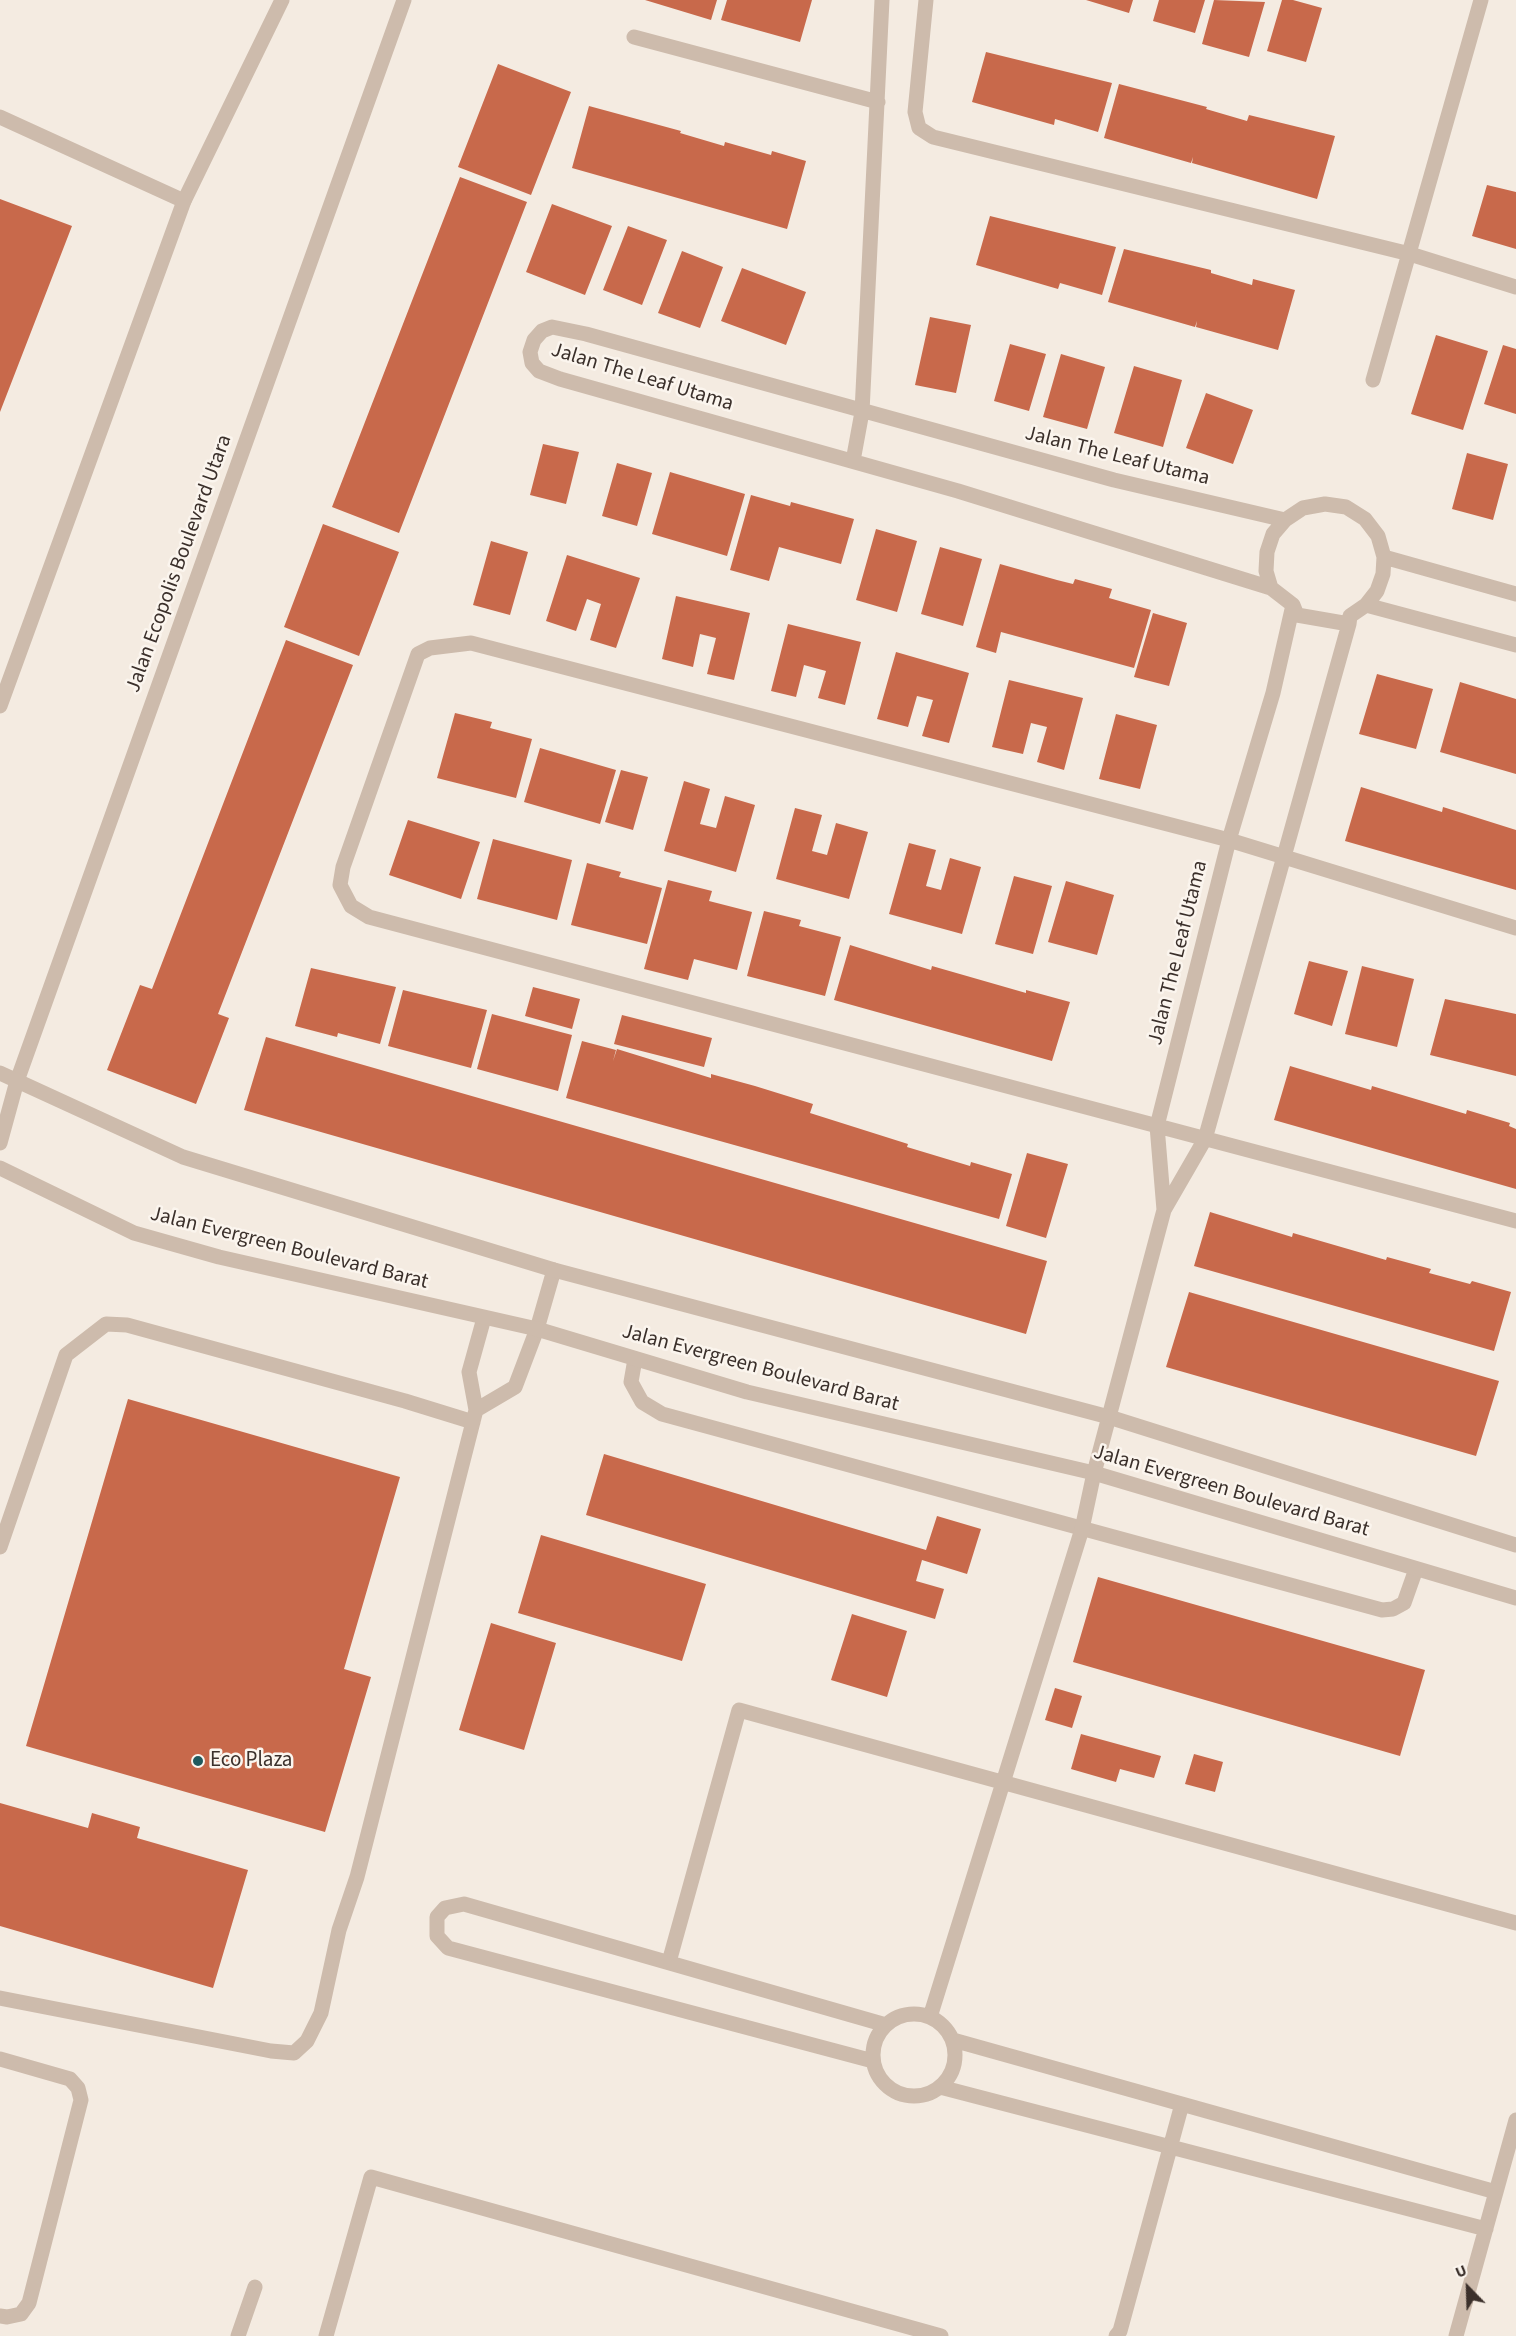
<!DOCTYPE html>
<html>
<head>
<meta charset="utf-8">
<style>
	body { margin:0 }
	#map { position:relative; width:1516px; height:2336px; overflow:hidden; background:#f4ebe1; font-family:"Source Sans 3",sans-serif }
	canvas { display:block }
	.north { position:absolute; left:1438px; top:2258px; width:60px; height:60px; -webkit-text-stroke:4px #fbf5ee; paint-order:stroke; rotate:337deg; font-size:16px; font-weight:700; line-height:24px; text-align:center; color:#3b302b }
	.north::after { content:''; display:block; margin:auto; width:21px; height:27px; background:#3b302b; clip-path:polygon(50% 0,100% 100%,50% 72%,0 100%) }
</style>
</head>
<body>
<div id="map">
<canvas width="1516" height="2336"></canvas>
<div class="north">U</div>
</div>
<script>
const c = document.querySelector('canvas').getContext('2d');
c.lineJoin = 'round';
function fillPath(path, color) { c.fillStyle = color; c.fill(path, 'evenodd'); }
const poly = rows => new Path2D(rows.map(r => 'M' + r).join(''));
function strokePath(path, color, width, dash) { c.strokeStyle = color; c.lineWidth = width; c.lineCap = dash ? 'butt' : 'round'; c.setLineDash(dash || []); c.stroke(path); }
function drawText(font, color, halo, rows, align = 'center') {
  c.font = font + ' "Source Sans 3",sans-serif'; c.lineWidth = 5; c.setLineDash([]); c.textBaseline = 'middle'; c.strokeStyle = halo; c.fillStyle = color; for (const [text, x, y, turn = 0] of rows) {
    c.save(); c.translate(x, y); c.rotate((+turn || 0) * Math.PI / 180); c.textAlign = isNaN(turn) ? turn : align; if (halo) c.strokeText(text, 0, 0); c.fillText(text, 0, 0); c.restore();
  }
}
fillPath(poly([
	[645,0,717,0,711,20],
	[727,0,812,0,800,42,721,20],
	[1086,0,1133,0,1129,13],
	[1159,0,1205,0,1195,33,1153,21],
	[1214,0,1265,2,1249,57,1202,44],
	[1282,0,1293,0,1322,8,1306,62,1267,51],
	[986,52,1112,83,1098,132,1055,119,1054,125,972,102],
	[498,64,571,92,531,195,458,167],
	[1119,84,1207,107,1206,109,1247,121,1245,127,1249,115,1335,136,1317,199,1192,163,1193,157,1191,163,1104,138],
	[589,106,681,131,680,133,724,146,725,142,771,155,772,151,806,161,787,229,572,168],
	[460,177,527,202,399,533,332,507],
	[1487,185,1516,192,1516,249,1472,236],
	[0,199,72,226,0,412],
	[552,204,612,226,585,295,526,272],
	[990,216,1116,247,1102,295,1060,283,1058,289,976,265],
	[628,226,667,240,642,305,603,290],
	[1124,249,1211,270,1211,273,1252,285,1253,279,1295,290,1278,350,1196,327,1197,321,1195,327,1108,302],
	[682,251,723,267,700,328,658,313],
	[742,268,806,292,786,345,721,321],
	[930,317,971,325,956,393,915,385],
	[1436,335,1488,351,1463,430,1411,414],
	[1010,344,1046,354,1029,411,994,401],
	[1503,345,1516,349,1516,414,1484,404],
	[1061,354,1105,367,1087,429,1043,417],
	[1134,366,1182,380,1163,447,1114,433],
	[1206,393,1253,410,1233,464,1186,448],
	[543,444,579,452,566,504,530,495],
	[1467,453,1508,464,1493,520,1452,509],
	[617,463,652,473,637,526,602,516],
	[670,472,745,494,727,556,652,534],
	[751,495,790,506,791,502,854,519,841,564,779,547,769,581,730,570],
	[323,524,399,552,359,656,284,627],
	[876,529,917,541,897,612,856,600],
	[491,541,528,552,510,615,473,605],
	[940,547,982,559,963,626,921,614],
	[567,555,640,578,616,648,590,640,601,604,587,599,576,631,546,621],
	[1000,564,1057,580,1073,584,1075,579,1112,589,1109,598,1151,610,1134,668,1001,632,996,653,976,647],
	[676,596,750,613,734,680,707,674,716,638,700,634,693,667,662,659],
	[1153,613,1187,623,1169,686,1134,677],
	[788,624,861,642,845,705,818,698,826,671,804,665,796,697,771,691],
	[286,640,353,665,218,1014,229,1018,196,1104,107,1070,140,985,152,989],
	[896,652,969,673,949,743,922,736,933,700,917,696,908,727,877,719],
	[1377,674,1433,689,1416,749,1359,734],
	[1009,680,1083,698,1064,770,1037,762,1047,727,1031,723,1023,754,992,747],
	[1460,682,1516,699,1516,774,1440,752],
	[455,713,492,722,490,728,532,739,516,798,437,778],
	[1116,714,1157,725,1140,789,1099,779],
	[540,748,616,770,600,824,524,802],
	[621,770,648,777,633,830,605,822],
	[684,781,710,789,700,824,716,828,725,796,755,805,736,872,664,851],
	[1361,787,1442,812,1443,807,1516,830,1516,890,1345,841],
	[795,808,822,815,812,851,827,855,836,823,868,832,849,899,776,879],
	[408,820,480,842,461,899,389,875],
	[493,839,572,860,557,920,477,899],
	[909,843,936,850,926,886,941,890,950,858,981,867,962,934,889,914],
	[587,863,621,872,619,877,662,888,647,944,571,925],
	[1014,876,1052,886,1033,954,995,944],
	[668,880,712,891,709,901,752,912,737,970,694,959,688,980,644,969],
	[1066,881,1114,895,1097,955,1048,942],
	[764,911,801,920,799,926,841,937,825,996,747,976],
	[850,945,931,970,932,966,1026,993,1026,990,1070,1002,1052,1061,834,1000],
	[1309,961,1348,971,1332,1026,1294,1014],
	[1362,966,1414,979,1397,1047,1345,1034],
	[311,968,396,987,380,1044,338,1033,337,1037,295,1026],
	[533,987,580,999,572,1029,525,1016],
	[403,990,487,1010,471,1068,388,1046],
	[1445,999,1516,1014,1516,1076,1430,1055],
	[492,1014,572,1035,558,1091,477,1069],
	[622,1015,712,1038,704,1067,614,1044],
	[266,1037,1047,1261,1026,1334,244,1110],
	[582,1041,616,1050,613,1061,617,1049,711,1078,711,1074,755,1086,813,1104,810,1113,908,1144,907,1147,970,1166,971,1162,1012,1174,999,1219,566,1098],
	[1290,1066,1371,1090,1372,1086,1466,1114,1467,1110,1510,1123,1509,1126,1516,1129,1516,1189,1274,1120],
	[1027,1153,1068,1164,1046,1238,1006,1226],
	[1210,1212,1292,1237,1293,1233,1386,1260,1387,1257,1431,1269,1429,1273,1470,1284,1472,1281,1511,1292,1494,1351,1194,1266],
	[1189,1292,1499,1381,1476,1456,1166,1367],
	[128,1399,400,1477,344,1669,371,1677,325,1832,26,1746],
	[604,1454,926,1550,937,1516,981,1529,967,1574,922,1560,916,1581,944,1589,935,1619,586,1515],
	[541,1535,706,1584,682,1661,518,1613],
	[1098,1577,1425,1670,1400,1756,1073,1662],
	[852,1614,907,1631,887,1697,831,1680],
	[491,1623,556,1643,524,1750,459,1730],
	[1055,1688,1082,1696,1072,1728,1045,1720],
	[1081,1734,1161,1756,1154,1778,1120,1769,1116,1782,1071,1769],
	[1194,1754,1223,1762,1215,1792,1185,1784],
	[0,1803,88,1828,92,1813,140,1827,137,1838,248,1870,213,1988,0,1926]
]), '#c8694b');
strokePath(poly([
	[0,117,184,201],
	[635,1359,631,1382,642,1402,662,1414,1382,1610,1393,1609,1404,1603,1416,1569],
	[476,1410,515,1387,537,1329,554,1270],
	[0,1547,66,1355,106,1324,127,1325,405,1401,473,1422],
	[0,1998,271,2051,294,2053,307,2041,321,2013,339,1930,357,1877,476,1410,469,1372,484,1318],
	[0,2059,70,2079,78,2088,81,2100,29,2303,21,2314,7,2317,0,2316],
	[238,2336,255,2287]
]), '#cdbbac', 15);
strokePath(poly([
	[926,0,915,112,919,128,933,137,1410,254,1516,287],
	[634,37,878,102],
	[1373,380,1481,0],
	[853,461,862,412,882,0],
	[1325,504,1346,507,1365,519,1378,536,1384,557,1383,574,1377,591,1366,605,1350,616,1349,624,1297,615,1293,605,1271,588,1266,571,1267,552,1273,534,1285,520,1303,508,1325,504],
	[1384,557,1516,594],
	[1271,588,958,491,560,379,539,371,532,363,530,352,534,340,542,331,552,327,586,334,1114,480,1285,520],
	[1293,605,1273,693,1229,840,1157,1126,1164,1210,1205,1139,1349,624],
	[1366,605,1516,645],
	[0,706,184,201,282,0],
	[1516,928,1229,840,471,643,430,648,418,654,343,867,340,885,351,906,369,917,1516,1221],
	[17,1081,404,0],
	[669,1962,739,1710,1516,1923],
	'873 2055a41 41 0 1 1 82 0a41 41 0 1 1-82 0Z',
	[930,2017,1082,1529,1094,1473,1164,1210],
	[953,2040,1496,2192],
	[873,2061,448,1948,437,1936,437,1917,445,1908,464,1904,886,2025],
	[940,2087,1486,2229],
	[326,2336,371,2177,941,2336],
	[1116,2336,1120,2331,1182,2104],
	[1456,2336,1516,2120]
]), '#cdbbac', 15);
strokePath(poly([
	[0,1073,183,1157,554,1270,1109,1417,1516,1545],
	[0,1143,17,1081],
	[0,1168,134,1233,219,1257,537,1329,747,1392,1094,1473,1516,1598]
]), '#cdbbac', 15);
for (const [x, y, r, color] of [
	[198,1761,6,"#1f5a5e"]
]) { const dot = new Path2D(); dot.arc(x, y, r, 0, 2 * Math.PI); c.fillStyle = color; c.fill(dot); strokePath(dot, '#fbf5ee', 2); }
drawText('21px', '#3b302b', '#fbf5ee', [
	["Jalan The Leaf Utama",642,378,17],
	["Jalan The Leaf Utama",1117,457,14],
	["Jalan Ecopolis Boulevard Utara",180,564,-70],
	["Jalan The Leaf Utama",1179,953,-76],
	["Jalan Evergreen Boulevard Barat",289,1249,14],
	["Jalan Evergreen Boulevard Barat",760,1369,15],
	["Jalan Evergreen Boulevard Barat",1231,1492,16]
]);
drawText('21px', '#3b302b', '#fbf5ee', [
	["Eco Plaza",210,1761]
], 'left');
</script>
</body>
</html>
